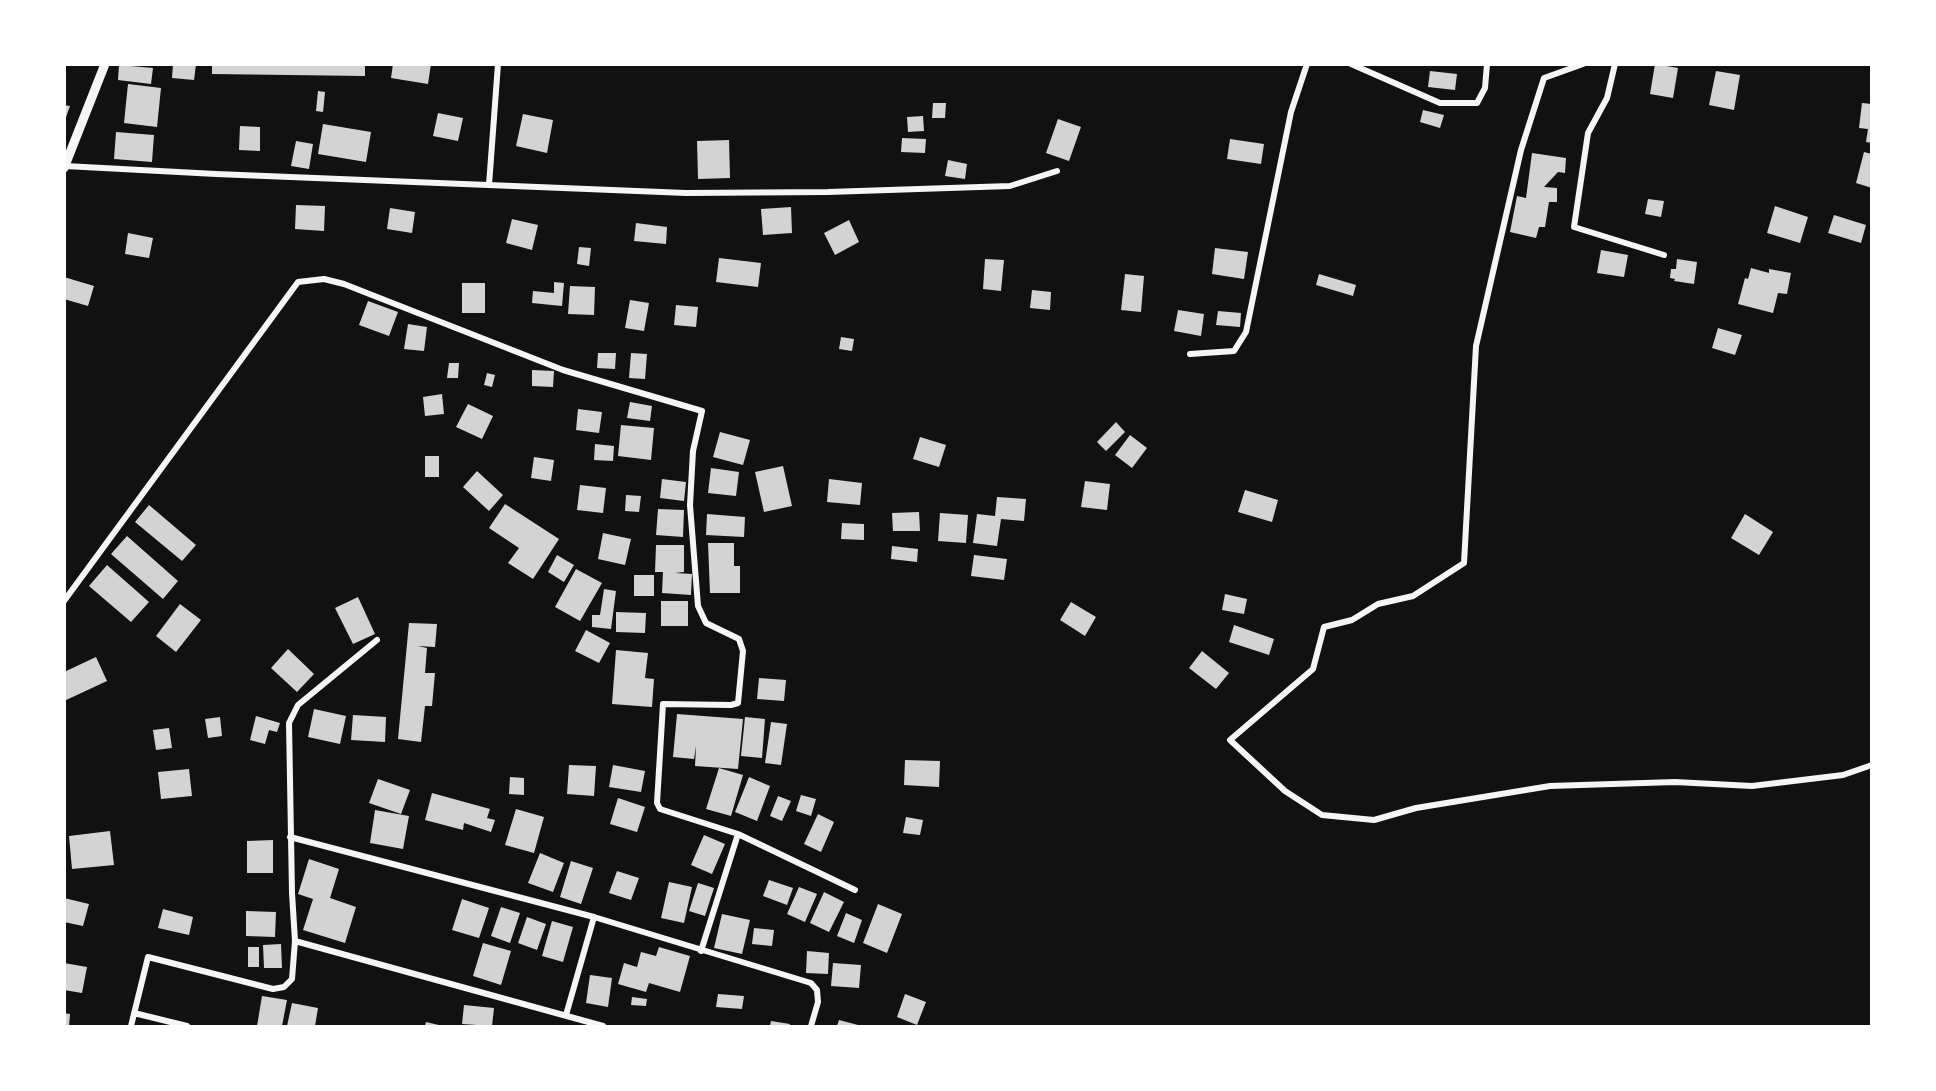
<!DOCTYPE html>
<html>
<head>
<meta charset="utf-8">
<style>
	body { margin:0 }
	#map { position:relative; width:1936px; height:1091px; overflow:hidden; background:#111; font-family:Signika,sans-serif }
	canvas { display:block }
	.frame { position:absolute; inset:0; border:66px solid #fff; pointer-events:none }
</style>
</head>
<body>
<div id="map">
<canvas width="1936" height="1091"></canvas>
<div class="frame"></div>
</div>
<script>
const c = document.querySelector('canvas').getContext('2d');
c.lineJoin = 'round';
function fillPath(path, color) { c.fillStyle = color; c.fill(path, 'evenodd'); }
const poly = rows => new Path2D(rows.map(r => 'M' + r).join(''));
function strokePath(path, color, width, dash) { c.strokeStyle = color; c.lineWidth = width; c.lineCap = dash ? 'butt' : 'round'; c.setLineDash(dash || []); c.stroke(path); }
fillPath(poly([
	[173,64,196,64,194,80,172,78],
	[212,64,365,64,365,76,212,74],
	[393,64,431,64,428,84,391,78],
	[1655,64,1678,68,1673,98,1650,94],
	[119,65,153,68,151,84,118,80],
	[1430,71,1457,74,1455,90,1428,87],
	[1716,71,1740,75,1734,110,1709,105],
	[128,84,161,88,157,127,124,123],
	[318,91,325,92,323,112,316,111],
	[933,103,946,103,945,118,932,118],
	[1862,103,1872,104,1872,143,1866,142,1868,129,1859,128],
	[64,105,70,106,65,120,64,120],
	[1423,110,1444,115,1440,128,1420,122],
	[438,113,463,118,458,141,433,136],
	[523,114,553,120,547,153,516,146],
	[923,116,924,131,908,132,907,117],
	[1058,119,1081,127,1069,161,1046,153],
	[323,124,371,132,366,162,318,154],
	[240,126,260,127,260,151,239,150],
	[116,132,154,135,152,162,114,159],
	[902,138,926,139,925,153,901,152],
	[1230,139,1264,144,1261,164,1227,159],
	[729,140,730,178,698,179,697,141],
	[296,141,313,144,309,169,291,166],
	[1864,152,1872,154,1872,188,1856,183],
	[1532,153,1566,158,1565,173,1558,172,1544,187,1557,188,1557,202,1549,202,1545,227,1539,227,1536,238,1510,232,1517,196,1526,198],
	[948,160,967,164,965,179,945,176],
	[1648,199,1664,201,1661,217,1645,214],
	[296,205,325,206,324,231,295,229],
	[1775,206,1808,217,1800,243,1767,233],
	[791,207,792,233,763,235,761,209],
	[390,208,415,212,412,233,387,229],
	[1834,215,1866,225,1861,243,1828,233],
	[512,219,538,225,532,250,506,243],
	[849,220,859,242,835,255,824,233],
	[636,223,667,227,666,244,634,241],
	[128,233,153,238,149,258,125,254],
	[579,247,591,248,589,266,577,264],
	[1215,248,1248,252,1244,279,1212,274],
	[1601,250,1628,255,1624,277,1597,273],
	[719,258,761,263,758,287,716,282],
	[985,259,1004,260,1001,291,983,289],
	[1677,259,1697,262,1694,284,1674,281,1675,279,1670,278,1671,269,1676,269],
	[1751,268,1769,273,1769,269,1791,273,1787,294,1778,293,1773,313,1738,304,1745,278,1748,279],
	[1125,274,1144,276,1141,312,1121,310],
	[1319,274,1356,285,1353,296,1316,285],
	[64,277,94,286,88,306,64,299],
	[554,282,564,283,562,306,532,303,533,291,554,293],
	[462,283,485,283,485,313,462,313],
	[570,286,595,287,594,315,568,314],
	[1032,290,1051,292,1050,310,1030,308],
	[630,300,649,303,644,331,625,328],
	[368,301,398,312,389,336,359,325],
	[676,305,698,307,696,327,674,325],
	[1178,310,1204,314,1201,336,1174,331],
	[1218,311,1241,313,1240,327,1216,325],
	[408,324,427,327,424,351,404,349],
	[1718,328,1742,335,1735,355,1712,348],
	[841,337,854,339,852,351,839,349],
	[598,353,616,353,615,369,597,368],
	[631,353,647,354,645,379,629,378],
	[449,363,459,363,458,378,447,378],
	[532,370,554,371,553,387,532,386],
	[487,373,495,375,492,387,484,385],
	[442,394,444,414,425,416,423,397],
	[630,402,652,406,650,421,627,418],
	[468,404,493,416,482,439,456,427],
	[578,409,602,412,599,433,576,430],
	[1116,422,1125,432,1106,451,1097,442],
	[621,425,654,428,651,460,618,456],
	[720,432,750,440,743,465,713,457],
	[1130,435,1147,448,1132,468,1115,455],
	[920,437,946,445,939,467,913,459],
	[595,444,614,446,613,461,594,460],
	[425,456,439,456,439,477,425,477],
	[534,457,554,460,551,481,531,478],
	[783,466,792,506,764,512,755,472],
	[711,468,739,472,736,496,708,493],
	[477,471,503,495,489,511,463,487],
	[662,479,686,482,684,501,660,498],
	[829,479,862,483,860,505,827,502],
	[1085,481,1110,484,1107,510,1081,507],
	[580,485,606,488,603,513,577,510],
	[1245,490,1278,500,1272,522,1238,512],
	[626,495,641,496,639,512,625,511],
	[997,497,1026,499,1024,521,1001,519,997,546,973,543,977,514,995,516],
	[505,504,559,539,533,579,508,563,519,548,489,528],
	[149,505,196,545,182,561,135,522],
	[658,509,684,510,683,537,656,535],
	[919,512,920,531,893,531,892,513],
	[940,513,968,515,966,543,938,541],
	[707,514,745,517,744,537,706,535],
	[1745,514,1773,532,1759,555,1731,538],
	[842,523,864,524,864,540,841,539],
	[603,533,631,539,625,565,598,559],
	[127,536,178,581,163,599,111,554],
	[708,543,734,543,734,566,740,566,740,593,710,593],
	[656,545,684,545,684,572,675,573,692,574,691,595,662,593,663,572,655,572],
	[892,546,918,549,917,562,891,559],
	[557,555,574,565,564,582,548,572],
	[974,555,1007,559,1004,580,971,576],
	[107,565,149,602,131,622,89,586],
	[576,569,602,583,580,621,555,607],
	[634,575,654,575,654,596,634,596],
	[604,589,616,591,611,629,592,627,592,615,600,615],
	[1225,594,1247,599,1244,614,1222,610],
	[358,597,375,634,353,644,335,608],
	[661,601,688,601,688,626,661,626],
	[1071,602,1096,617,1085,636,1060,620],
	[180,604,201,620,176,652,156,636],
	[616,612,646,613,645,633,616,632],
	[409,623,437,624,435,647,418,646,427,648,425,673,435,673,432,706,425,706,421,742,398,739],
	[1234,625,1274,639,1269,655,1229,642],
	[586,630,610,643,599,663,575,651],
	[288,649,314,674,297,692,271,668],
	[616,650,648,653,645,678,654,679,652,707,612,704],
	[1202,651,1229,673,1216,689,1189,668],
	[96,657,107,681,64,701,64,672],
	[759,678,786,680,784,701,757,699],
	[314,709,346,716,340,744,308,737],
	[677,714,743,719,738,769,695,766,696,746,694,759,673,757],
	[353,715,386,717,385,742,351,740],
	[256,716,280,723,277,732,269,730,265,744,250,740],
	[220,717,222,736,208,738,205,719],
	[745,717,765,719,762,758,741,756],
	[771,722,787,724,781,765,765,763],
	[169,728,172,748,156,750,153,730],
	[905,760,940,761,939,787,904,785],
	[569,765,596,766,594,796,567,794],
	[613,765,645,771,641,792,609,787],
	[719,768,743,775,731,816,706,809],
	[189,769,192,796,161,799,158,772],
	[510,777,524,778,524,795,509,794],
	[749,777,770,786,757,821,735,812],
	[378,779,410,790,401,814,369,803],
	[432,793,490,809,487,818,495,820,491,832,464,823,463,830,425,820],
	[801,795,816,799,811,816,796,811],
	[778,796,791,801,782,821,770,816],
	[618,798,645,807,637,832,610,824],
	[516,809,544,817,534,853,505,845],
	[375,810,409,816,403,849,370,843],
	[818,814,834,822,821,852,804,844],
	[906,817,923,820,920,835,903,833],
	[110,831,114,865,72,869,69,836],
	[704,835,725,844,712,874,691,865],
	[273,840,273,873,247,873,247,841],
	[540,853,564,863,553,892,528,883],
	[309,859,339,869,330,898,356,907,345,943,303,930,313,899,298,894],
	[571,861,593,868,581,904,560,897],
	[617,871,639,878,631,900,609,893],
	[769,880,793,888,787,905,763,896],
	[669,882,692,887,684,923,661,918],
	[698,883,714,888,705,916,689,911],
	[799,887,817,894,805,922,787,914],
	[824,892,844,902,829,932,810,923],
	[64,898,89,904,83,926,64,922],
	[462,899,489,908,479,938,452,930],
	[878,904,902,914,887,953,863,943],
	[501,907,520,913,510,943,491,936],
	[163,909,193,917,189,935,158,928],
	[246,911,276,912,275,937,246,936],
	[846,913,862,920,854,943,837,936],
	[722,914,750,920,742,954,714,948],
	[527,917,546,924,537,950,518,943],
	[552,921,573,927,563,962,542,956],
	[754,928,774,930,772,946,752,944],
	[483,943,511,951,501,985,473,976],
	[281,944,282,968,264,968,263,945],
	[248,947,259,947,259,967,248,967],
	[659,947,690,956,680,992,649,983,646,992,618,984,624,963,637,967,641,952,656,956],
	[807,951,829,953,828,974,806,973],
	[64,963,87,967,82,993,64,990],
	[833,963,861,965,859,988,831,986],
	[590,975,612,978,608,1007,586,1003],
	[718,994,744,996,742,1009,716,1007],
	[905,994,926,1002,917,1025,897,1017],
	[262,996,287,1000,282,1026,257,1026],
	[632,997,647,999,646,1006,631,1005],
	[292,1003,318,1008,315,1026,287,1026],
	[464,1005,494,1008,492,1026,462,1024],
	[64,1013,70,1014,69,1026,64,1026],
	[839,1020,862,1026,837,1026],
	[771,1021,790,1024,789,1026,770,1026],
	[426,1022,443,1026,425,1026]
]), '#d3d3d3');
strokePath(poly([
	[1351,64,1440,103,1477,103,1485,88,1487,64],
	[1583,64,1544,78,1521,150,1476,346,1464,563,1413,596,1378,604,1352,620,1324,627,1313,669,1230,740,1285,791,1322,815,1374,820,1416,808,1550,786,1675,782,1752,786,1843,775,1872,765],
	[1615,64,1607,98,1588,133,1574,227,1664,255],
	[65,166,216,174,686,193,828,192,1010,186,1057,171],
	[489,185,498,64],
	[1190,354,1234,351,1246,332,1291,112,1307,64],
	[64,601,298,282,324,279,344,284,563,370,702,411,693,451,690,505,698,606,706,623,739,639,743,651,738,703,731,705,663,704,657,803,660,809,738,834,855,890],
	[290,837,594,917,811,983,817,990,818,1002,811,1026],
	[295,941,603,1026],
	[701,951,738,834],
	[134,1013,187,1026],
	[566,1015,594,917],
	[131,1026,148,957,273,989,284,987,292,979,295,941,292,893,289,723,298,705,377,640]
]), '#f5f5f5', 6);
strokePath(poly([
	[64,168,105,64]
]), '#f5f5f5', 9);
</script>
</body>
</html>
